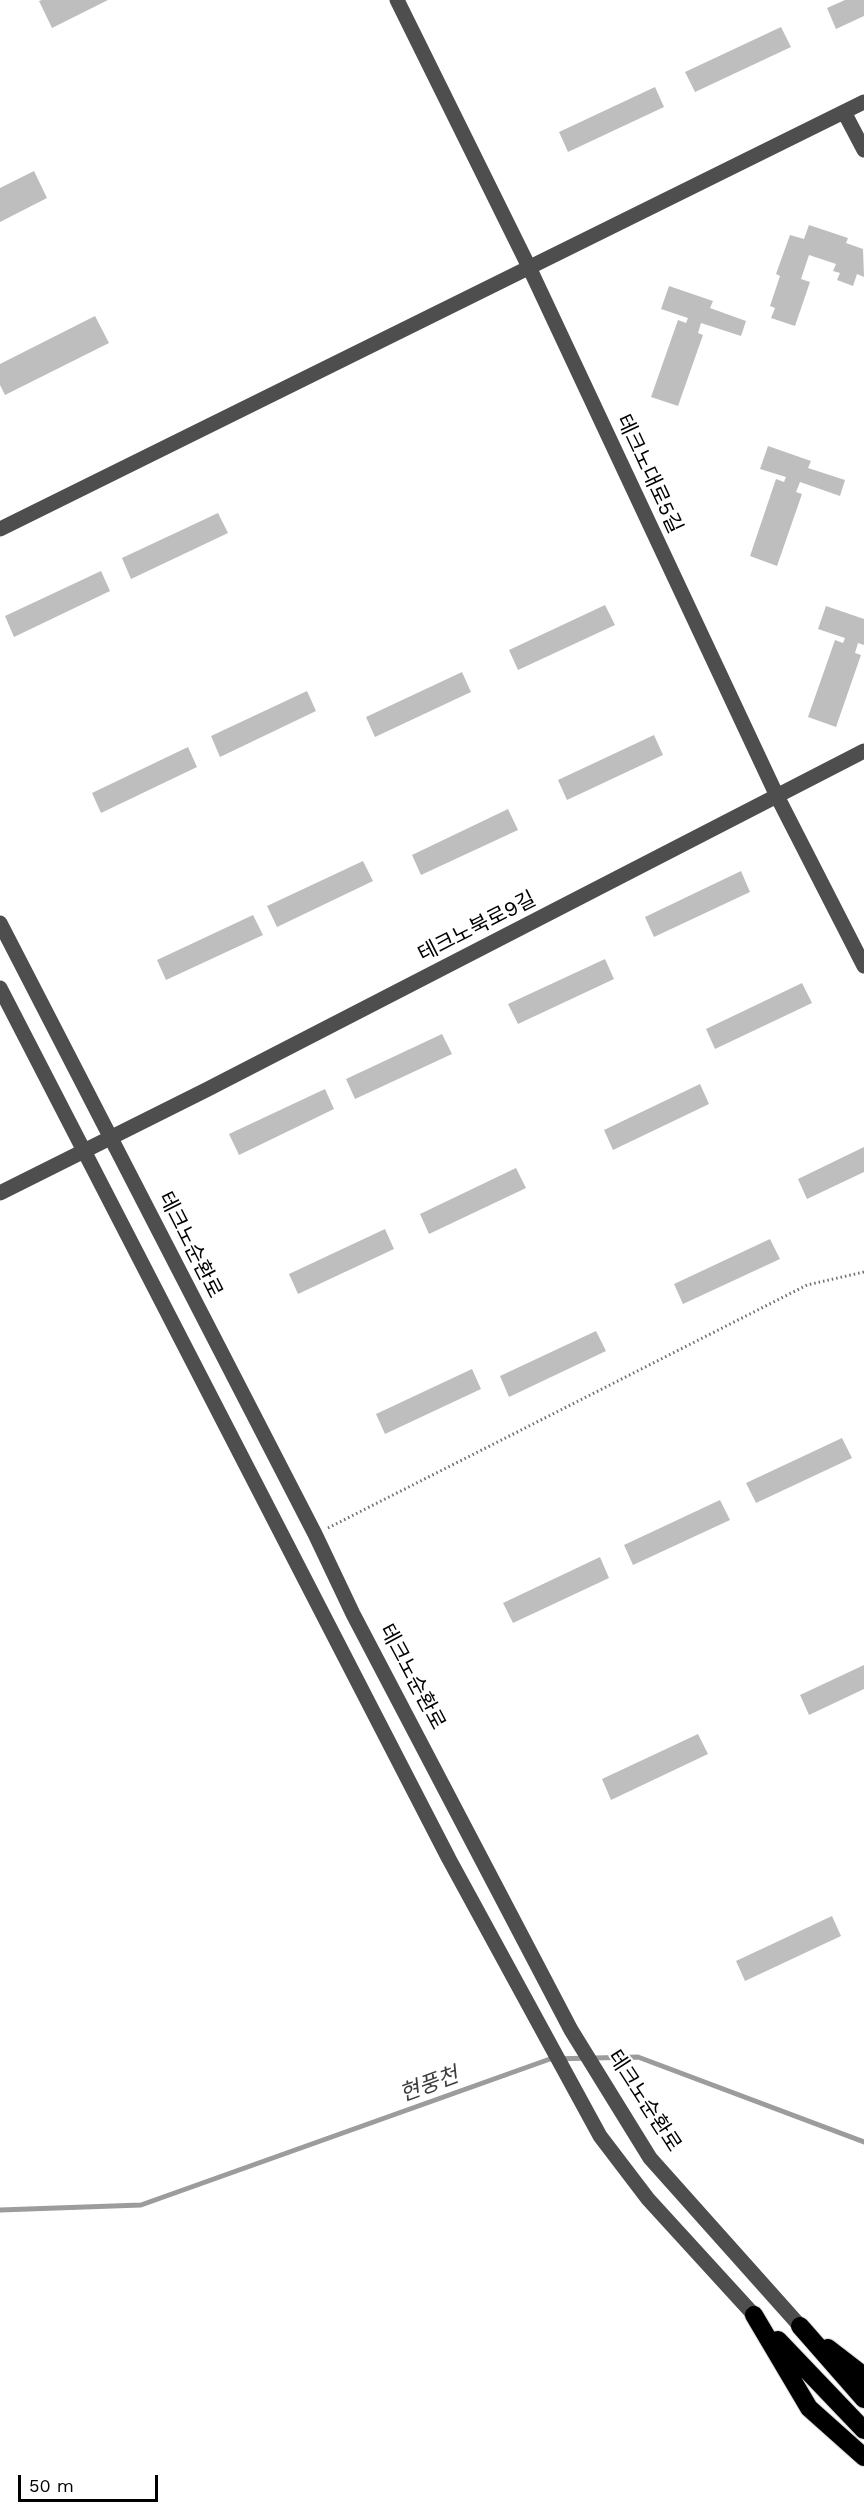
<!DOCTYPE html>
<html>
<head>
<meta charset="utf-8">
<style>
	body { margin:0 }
	#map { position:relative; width:864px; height:2520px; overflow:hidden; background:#fff; font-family:"Work Sans",sans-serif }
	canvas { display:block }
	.scale { position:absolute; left:18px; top:2475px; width:140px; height:27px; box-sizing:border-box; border:3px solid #000; border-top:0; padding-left:8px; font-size:18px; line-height:21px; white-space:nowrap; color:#000; -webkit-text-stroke:4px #fff; paint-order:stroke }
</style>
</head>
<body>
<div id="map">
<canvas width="864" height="2520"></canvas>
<div class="scale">50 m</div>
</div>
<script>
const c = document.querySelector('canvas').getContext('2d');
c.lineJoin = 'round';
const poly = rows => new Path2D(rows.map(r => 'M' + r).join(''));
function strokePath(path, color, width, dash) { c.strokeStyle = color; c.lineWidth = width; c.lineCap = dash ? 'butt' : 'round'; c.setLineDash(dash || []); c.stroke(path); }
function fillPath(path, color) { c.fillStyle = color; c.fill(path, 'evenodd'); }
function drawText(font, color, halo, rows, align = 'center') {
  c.font = font + ' "Work Sans","Noto Sans KR",sans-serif'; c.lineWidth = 4.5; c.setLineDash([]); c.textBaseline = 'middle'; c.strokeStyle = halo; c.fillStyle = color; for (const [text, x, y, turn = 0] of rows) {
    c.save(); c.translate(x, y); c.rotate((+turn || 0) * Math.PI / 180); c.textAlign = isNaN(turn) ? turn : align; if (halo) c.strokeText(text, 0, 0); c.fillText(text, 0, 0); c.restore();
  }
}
strokePath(poly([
	[0,2210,141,2205,550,2059,638,2057,864,2142]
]), '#9c9c9c', 5);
fillPath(poly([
	[42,0,108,0,52,28,39,1],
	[845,0,864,0,864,16,836,29,827,8],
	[781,27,791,47,695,92,685,72],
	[655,87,664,107,568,152,559,132],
	[34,171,47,198,0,222,0,188],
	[809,225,848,238,846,243,863,249,864,277,857,274,853,286,837,280,840,273,833,271,836,264,809,255,801,279,810,282,795,326,771,318,775,308,770,306,780,276,776,274,790,235,804,239],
	[669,286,713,301,710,308,746,321,741,336,701,323,698,333,703,335,678,406,651,397,678,320,686,323,688,318,661,309],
	[95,316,109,343,5,395,0,385,0,364],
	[768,446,811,461,808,468,845,480,840,496,800,482,796,492,802,494,777,566,750,556,776,479,784,482,786,477,760,469],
	[218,513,228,533,131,579,122,558],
	[101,571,110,591,14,637,5,616],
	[605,605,615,625,518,670,509,650],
	[826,606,864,619,864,645,858,643,855,653,861,655,836,727,808,717,835,640,843,643,845,638,818,629],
	[462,672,471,692,375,737,366,717],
	[307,691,316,711,220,757,211,736],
	[654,735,663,755,567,800,558,780],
	[188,747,197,767,101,813,92,793],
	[508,809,518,830,421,875,412,855],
	[363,861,373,881,277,927,267,906],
	[741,871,750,892,654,937,645,917],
	[253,915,263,935,166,980,157,960],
	[605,959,614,979,518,1024,508,1004],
	[802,983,812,1003,715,1049,706,1029],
	[442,1034,452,1054,355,1099,346,1079],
	[700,1084,709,1104,613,1150,604,1130],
	[325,1089,334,1109,239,1155,229,1134],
	[864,1147,864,1172,807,1199,798,1179],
	[516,1168,526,1188,429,1234,420,1214],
	[385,1229,394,1249,298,1294,289,1274],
	[770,1239,780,1259,683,1304,674,1284],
	[596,1331,606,1351,509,1397,500,1376],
	[472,1369,481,1389,385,1434,376,1414],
	[842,1438,852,1458,756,1503,746,1483],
	[720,1500,730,1520,633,1565,624,1545],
	[600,1557,609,1578,513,1623,503,1603],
	[864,1665,864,1689,809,1715,800,1695],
	[698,1734,708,1754,611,1800,602,1779],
	[832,1916,841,1936,745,1981,736,1961]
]), '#bebebe');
const highway = poly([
	[754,2315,809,2408,864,2457],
	[800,2326,864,2399],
	[778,2340,864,2430],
	[828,2348,864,2376]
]);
strokePath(highway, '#dbdbdb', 20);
strokePath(poly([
	[328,1528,807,1285,864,1272]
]), '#707070', 3, [1.5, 3]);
strokePath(poly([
	[397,0,529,267,777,796,864,966],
	[844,112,864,150],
	[0,529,864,102],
	[0,923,315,1534,353,1614,571,2030,650,2158,800,2326],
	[0,988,449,1859,600,2136,648,2199,754,2315],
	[0,1193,206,1090,864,751]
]), '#4e4e4e', 15);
strokePath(highway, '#000', 18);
drawText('21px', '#000', '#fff', [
	["테크노대로5길",649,474,65],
	["테크노북로9길",477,927,-27],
	["테크노순환로",190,1245,63],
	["테크노순환로",412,1677,62],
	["테크노순환로",644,2101,57]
]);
drawText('italic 22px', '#3d3d3d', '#fff', [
	["현풍천",429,2085,-20]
]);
</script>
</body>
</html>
